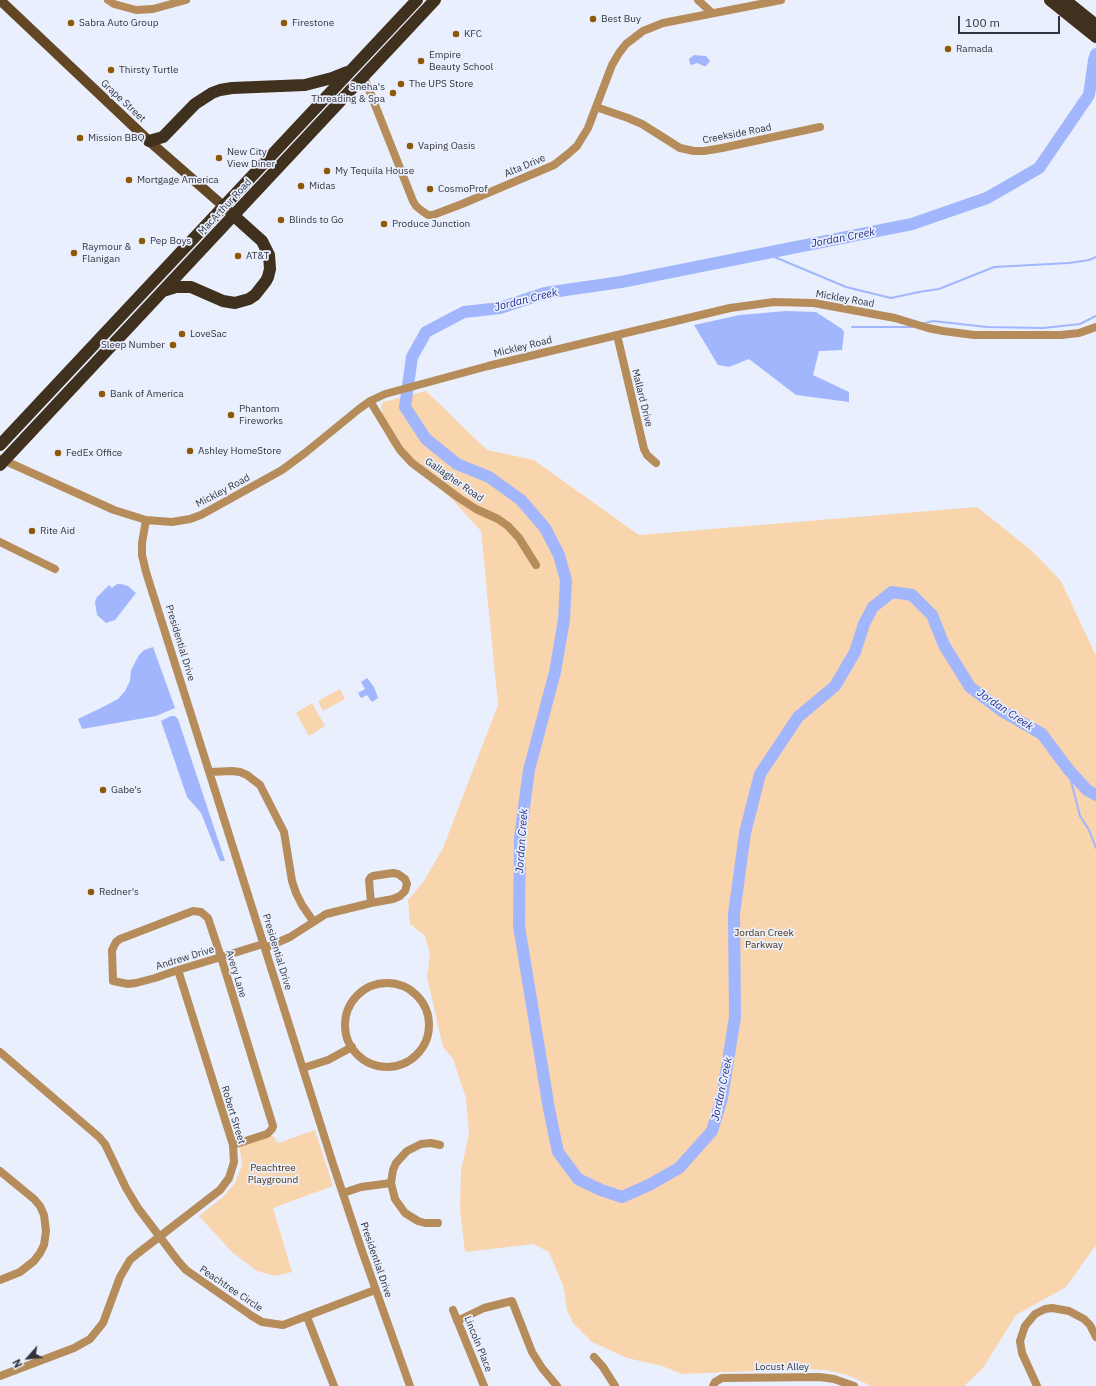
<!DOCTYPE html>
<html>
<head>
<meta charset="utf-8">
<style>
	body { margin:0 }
	#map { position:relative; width:1096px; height:1386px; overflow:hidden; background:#eaeffe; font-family:"IBM Plex Sans",sans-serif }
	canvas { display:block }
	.north { position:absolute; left:8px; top:1338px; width:40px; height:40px; -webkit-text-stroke:3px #eaeffe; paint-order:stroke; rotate:243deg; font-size:11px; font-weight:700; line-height:16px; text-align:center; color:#32353f }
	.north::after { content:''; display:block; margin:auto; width:14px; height:18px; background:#32353f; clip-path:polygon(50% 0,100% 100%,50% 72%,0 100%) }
	.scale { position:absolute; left:958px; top:16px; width:102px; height:18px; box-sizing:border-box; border:2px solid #32353f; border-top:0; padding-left:5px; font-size:12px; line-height:14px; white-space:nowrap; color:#32353f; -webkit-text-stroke:3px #eaeffe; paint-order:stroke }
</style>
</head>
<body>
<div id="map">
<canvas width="1096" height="1386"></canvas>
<div class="north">N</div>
<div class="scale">100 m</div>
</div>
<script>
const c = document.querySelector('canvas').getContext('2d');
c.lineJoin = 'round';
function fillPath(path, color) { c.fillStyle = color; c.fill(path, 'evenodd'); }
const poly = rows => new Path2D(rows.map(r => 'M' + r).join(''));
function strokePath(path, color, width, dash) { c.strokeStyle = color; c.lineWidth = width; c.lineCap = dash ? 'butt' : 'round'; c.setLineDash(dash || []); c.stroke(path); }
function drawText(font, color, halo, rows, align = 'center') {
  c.font = font + ' "IBM Plex Sans",sans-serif'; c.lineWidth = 3.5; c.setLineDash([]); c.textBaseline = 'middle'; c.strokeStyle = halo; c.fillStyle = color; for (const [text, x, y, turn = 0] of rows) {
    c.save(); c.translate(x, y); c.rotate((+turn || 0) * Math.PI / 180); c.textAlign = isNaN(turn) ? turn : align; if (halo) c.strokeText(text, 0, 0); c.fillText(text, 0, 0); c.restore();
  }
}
fillPath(poly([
	[426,391,487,450,534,460,639,535,977,507,1031,550,1061,581,1096,656,1096,1245,1066,1287,1016,1315,983,1368,964,1386,871,1386,848,1375,826,1370,807,1369,682,1374,662,1366,627,1358,592,1342,573,1323,567,1310,564,1288,549,1252,533,1244,465,1252,460,1209,461,1170,469,1134,466,1098,453,1059,443,1047,427,977,430,954,425,936,410,924,408,900,424,881,443,848,498,705,481,531,452,499,404,459,391,445,377,417,383,412,381,407,383,402],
	[340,689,345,699,323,711,318,701],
	[312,703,325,726,309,736,296,713],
	[315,1130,333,1186,273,1208,292,1272,275,1276,257,1271,232,1252,199,1216,223,1197,235,1183,242,1165,239,1143,270,1132,278,1143]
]), '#f9d5ad');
fillPath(poly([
	[694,55,706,56,710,61,706,66,704,66,697,63,692,65,690,64,689,59],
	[786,311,816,312,842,329,844,332,842,350,819,351,813,375,849,392,849,402,796,395,749,359,729,367,718,365,694,325,740,315],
	[117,584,121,584,128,586,136,593,115,620,106,623,97,615,95,602,97,597,109,585,112,588],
	[153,647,175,708,156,716,82,729,78,719,103,707,118,699,125,691,130,681,131,670,139,655,144,650],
	[367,678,374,687,378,698,372,702,367,695,361,698,358,693,365,689,361,682],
	[171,716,175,716,178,719,225,861,220,861,201,813,187,797,161,721]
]), '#a1b6fc');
strokePath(poly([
	[765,253,846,287,891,298,919,292,939,289,994,267,1069,263,1089,260,1096,257],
	[922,324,933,321,987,327,1043,328,1080,324,1096,316],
	[852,327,912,327],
	[1068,769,1080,816,1089,830,1096,848]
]), '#a1b6fc', 2);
strokePath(poly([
	[1096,54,1094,60,1089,95,1039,168,987,198,912,224,621,282,545,293,500,308,464,312,426,332,412,357,405,407,426,439,457,464,489,477,521,500,545,528,559,555,566,580,564,620,555,672,529,770,520,837,519,926,549,1109,558,1152,578,1179,601,1190,622,1197,649,1185,679,1168,712,1131,722,1098,735,1017,734,914,745,833,760,774,798,717,835,686,855,652,864,624,873,607,892,592,912,595,932,615,944,645,970,687,1002,711,1042,734,1068,769,1087,790,1096,795]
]), '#a1b6fc', 12);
strokePath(poly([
	[108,0,114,4,136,10,153,9,186,0],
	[698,0,712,13],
	[364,77,413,201,416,206,422,211,428,215,433,215,462,204,554,165,568,154,577,146,588,128,612,65,619,53,626,44,643,31,663,23,781,0],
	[596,107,628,118,642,124,680,148,694,151,704,151,722,148,820,127],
	[617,335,644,449,647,455,656,463],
	[370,401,400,450,412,463,459,498,476,509,498,519,508,526,519,538,536,565],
	[1,459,114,510,146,520,172,522,190,519,201,515,282,470,305,453,359,409,370,401,385,394,488,366,730,308,774,302,814,303,895,318,928,328,943,331,974,335,1061,335,1079,333,1096,327],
	[146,520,142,543,142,555,146,572,333,1164,362,1251,410,1386],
	[0,542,55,569],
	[210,772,232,771,240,772,247,775,260,785,284,832,292,881,296,893,302,905,313,921],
	[393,873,398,874,405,879,407,884,405,891,400,896,393,899,371,903,369,880,371,877,373,876,393,873],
	[265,948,290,937,326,914,371,903],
	'345 1025a42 42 0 1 1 84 0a42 42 0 1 1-84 0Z',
	[0,1052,99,1137,105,1144,126,1188,138,1208,178,1261,186,1270,252,1316,262,1322,283,1325,375,1290],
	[303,1068,328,1060,352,1047],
	[233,1145,267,1134,272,1129,273,1126,221,957,208,918,201,912,193,911,120,939,116,942,112,950,113,981,128,984,136,983,155,978,178,970,221,957,263,944],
	[0,1171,34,1199,40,1206,44,1215,46,1231,44,1245,40,1253,34,1261,20,1272,0,1280],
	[343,1193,361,1187,391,1183],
	[438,1223,425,1223,418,1221,405,1213,395,1199,391,1183,393,1170,396,1163,407,1151,421,1144,431,1143,440,1145],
	[453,1310,484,1386],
	[307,1317,334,1386],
	[457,1321,484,1308,512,1301,532,1352,542,1368,557,1386],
	[594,1357,603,1367,615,1386],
	[0,1376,74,1348,90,1339,103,1323,120,1277,130,1260,137,1254,220,1190,229,1178,234,1162,233,1145,178,970],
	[713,1386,715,1382,722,1378,820,1377,834,1379,854,1386],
	[1037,1386,1022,1353,1020,1341,1025,1326,1035,1314,1045,1309,1052,1308,1069,1311,1084,1319,1090,1325,1096,1337]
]), '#b68c5a', 8);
strokePath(poly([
	[0,0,149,141,229,211]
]), '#634623', 10);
strokePath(poly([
	[1050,0,1096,37],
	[1065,0,1096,25],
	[149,141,163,137,195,104,212,93,220,90,232,88,305,85,332,78,347,72],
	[163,291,176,287,191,287,223,301,235,303,249,299,255,295,266,281,268,277,270,269,269,255,262,241,233,215],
	[0,445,417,0],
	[0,465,435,0]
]), '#40311e', 12);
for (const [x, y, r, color] of [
	[593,19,4,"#8c5906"],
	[71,23,4,"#8c5906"],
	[284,23,4,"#8c5906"],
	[456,34,4,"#8c5906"],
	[948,49,4,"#8c5906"],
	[421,61,4,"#8c5906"],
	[111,70,4,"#8c5906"],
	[401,84,4,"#8c5906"],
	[393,93,4,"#8c5906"],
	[80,138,4,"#8c5906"],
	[410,146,4,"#8c5906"],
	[219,158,4,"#8c5906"],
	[327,171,4,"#8c5906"],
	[129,180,4,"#8c5906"],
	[301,186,4,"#8c5906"],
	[430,189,4,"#8c5906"],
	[281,220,4,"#8c5906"],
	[384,224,4,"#8c5906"],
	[142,241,4,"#8c5906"],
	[74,253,4,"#8c5906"],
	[238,256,4,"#8c5906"],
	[182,334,4,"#8c5906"],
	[173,345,4,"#8c5906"],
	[102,394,4,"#8c5906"],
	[231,415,4,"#8c5906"],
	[190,451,4,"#8c5906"],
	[58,453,4,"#8c5906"],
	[32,531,4,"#8c5906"],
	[103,790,4,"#8c5906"],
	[91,892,4,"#8c5906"]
]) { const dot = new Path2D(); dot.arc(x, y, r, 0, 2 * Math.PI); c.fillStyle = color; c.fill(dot); strokePath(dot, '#eaeffe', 1.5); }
drawText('10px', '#32353f', '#eaeffe', [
	["Best Buy",601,19],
	["Sabra Auto Group",79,23],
	["Firestone",292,23],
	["KFC",464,34],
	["Ramada",956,49],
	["Empire",429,55],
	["Beauty School",429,67],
	["Thirsty Turtle",119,70],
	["The UPS Store",409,84],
	["Sneha's",385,87,"right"],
	["Threading & Spa",385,99,"right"],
	["Mission BBQ",88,138],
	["Vaping Oasis",418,146],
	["New City",227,152],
	["View Diner",227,164],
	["My Tequila House",335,171],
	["Mortgage America",137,180],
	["Midas",309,186],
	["CosmoProf",438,189],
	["Blinds to Go",289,220],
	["Produce Junction",392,224],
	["Pep Boys",150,241],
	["Raymour &",82,247],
	["Flanigan",82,259],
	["AT&T",246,256],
	["LoveSac",190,334],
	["Sleep Number",165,345,"right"],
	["Bank of America",110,394],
	["Phantom",239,409],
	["Fireworks",239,421],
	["Ashley HomeStore",198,451],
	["FedEx Office",66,453],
	["Rite Aid",40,531],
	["Gabe's",111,790],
	["Redner's",99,892]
], 'left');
drawText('10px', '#32353f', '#eaeffe', [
	["Grape Street",123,101,43],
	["Creekside Road",737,134,-11],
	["Alta Drive",525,166,-23],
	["MacArthur Road",225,207,-47],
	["Mickley Road",845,299,10],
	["Mickley Road",523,347,-14],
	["Mallard Drive",642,398,76],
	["Gallagher Road",454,480,35],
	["Mickley Road",223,491,-28],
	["Presidential Drive",180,643,73],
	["Presidential Drive",277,952,73],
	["Andrew Drive",185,958,-17],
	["Avery Lane",236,974,73],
	["Robert Street",233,1115,73],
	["Presidential Drive",376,1260,71],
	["Peachtree Circle",231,1289,34],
	["Lincoln Place",478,1344,68],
	["Locust Alley",782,1367]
]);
drawText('10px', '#4d320d', '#eaeffe', [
	["Jordan Creek",764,933],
	["Parkway",764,945],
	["Peachtree",273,1168],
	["Playground",273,1180]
]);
drawText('italic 11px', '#232d8e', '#eaeffe', [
	["Jordan Creek",843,238,-11],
	["Jordan Creek",526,300,-14],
	["Jordan Creek",1005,710,34],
	["Jordan Creek",522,841,-86],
	["Jordan Creek",722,1089,-78]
]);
</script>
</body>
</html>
